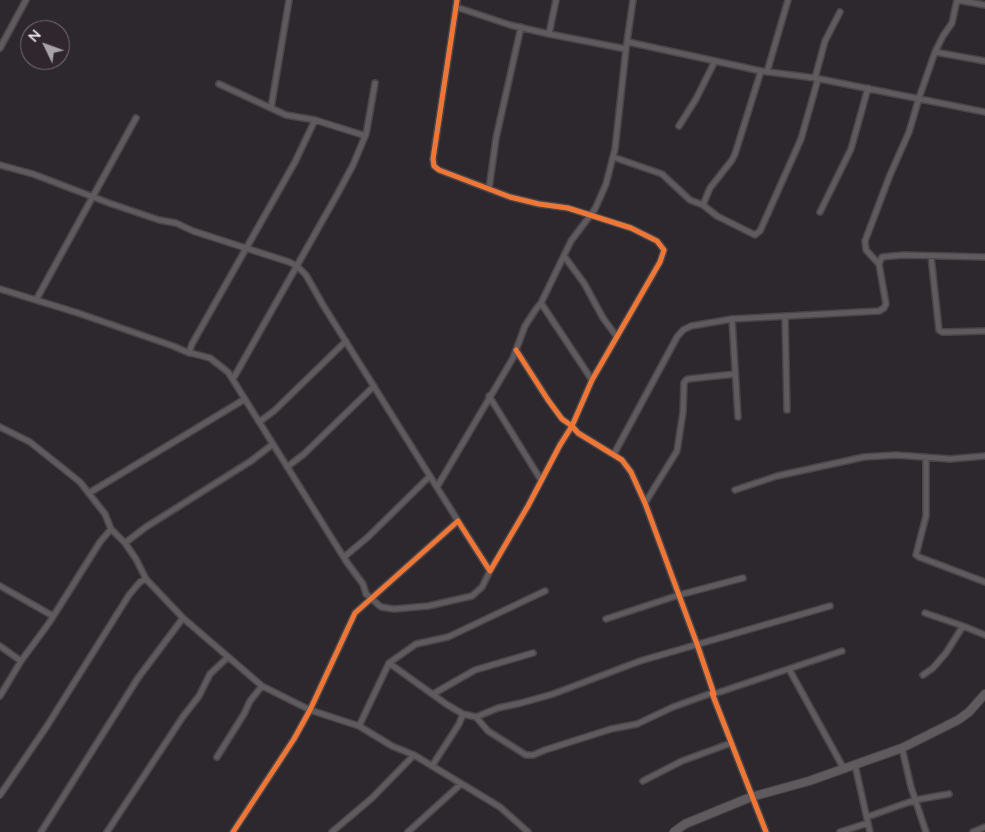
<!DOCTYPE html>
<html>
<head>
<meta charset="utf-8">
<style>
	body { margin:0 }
	#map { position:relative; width:985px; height:832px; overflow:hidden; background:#2d282d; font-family:Lato,sans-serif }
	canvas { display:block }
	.north { position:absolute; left:20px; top:20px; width:50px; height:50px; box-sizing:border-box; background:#2f262e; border:1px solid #7a727a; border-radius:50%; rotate:312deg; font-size:14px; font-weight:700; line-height:20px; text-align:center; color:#ebe5eb }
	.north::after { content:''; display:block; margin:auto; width:18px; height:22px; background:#a8a3a8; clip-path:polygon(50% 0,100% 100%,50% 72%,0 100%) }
</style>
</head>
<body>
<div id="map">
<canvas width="985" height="832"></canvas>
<div class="north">N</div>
</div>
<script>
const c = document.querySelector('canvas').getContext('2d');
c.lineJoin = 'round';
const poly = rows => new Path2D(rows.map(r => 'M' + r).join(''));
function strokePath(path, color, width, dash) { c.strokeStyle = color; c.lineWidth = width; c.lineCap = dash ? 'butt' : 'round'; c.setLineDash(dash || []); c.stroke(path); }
const street = poly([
	[457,0,433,159,434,166,439,170,510,197,539,204,568,208,631,228,657,241,664,250,660,262,592,380,572,426,562,419,548,400,516,350],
	[456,7,510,25,549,34,626,49],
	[549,34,556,0],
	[628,42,761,71,815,78,985,112],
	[0,48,26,0],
	[935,52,985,61],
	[761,71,735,154,732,160,710,188,703,205,717,216,755,235,760,231,801,139,818,79],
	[767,72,788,0],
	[815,78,825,41,840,12],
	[219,84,286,115,315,120,363,135,366,134,367,129,375,83],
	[271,108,289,0],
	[679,126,696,99,715,61],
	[613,157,662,174,690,200,703,205],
	[0,165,33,174,109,203,159,220,176,223,193,231,289,262,297,266,306,275,323,305,458,521],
	[489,189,496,138,521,27],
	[820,212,851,149,868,88],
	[564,256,584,283,603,318,617,337],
	[931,256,939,330,942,332,949,332,985,331],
	[879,264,866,250,865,241,890,175,909,132,919,98,935,52,943,36,952,23,957,0,985,5],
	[0,289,78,313,173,346,187,352,210,358,228,372,346,561,363,584,366,594,381,607,394,609,428,606,472,596,482,587,490,571],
	[36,300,136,118],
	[541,303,592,380],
	[785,316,787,410],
	[732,319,738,417],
	[189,353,192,344,295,162,315,120],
	[233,379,338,193,353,165,366,134],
	[489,396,541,480],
	[259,422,274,411,346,341],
	[0,427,30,442,80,482,105,514,111,529,125,543,136,559,146,579,183,618,262,686,310,710,359,726,392,746,414,755,500,807,528,832],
	[614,454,677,337,683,330,691,326,732,319,879,311,884,308,886,304,879,264,882,257,903,255,985,257],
	[926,457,926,516,916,555,919,557,985,582],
	[287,467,304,454,374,386],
	[437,487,513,358,525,326,536,309,541,303,571,241,595,209,606,184,615,149,626,49,633,0],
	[735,490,777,476,864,457,896,455,950,459,985,456],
	[89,493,245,399],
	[645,503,677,451,683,412,684,383,686,380,688,379,735,374],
	[125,543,146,527,251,461,273,444],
	[344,557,368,537,430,476],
	[0,586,53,616],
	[925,613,963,626],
	[606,619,679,595,743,578],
	[0,646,21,661],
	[389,663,446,704,463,714,476,717,488,731,526,755,533,755,545,750,611,729,637,724,673,707,712,693],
	[789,669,844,769],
	[923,675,933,668,946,653,963,626,985,635],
	[433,694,475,670,533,653],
	[714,694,842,651],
	[0,696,21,661,49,623,100,542,111,529],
	[476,717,498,708,521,703,553,694,640,661,830,606],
	[359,726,389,663,416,644,448,637,545,591],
	[902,748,911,787,926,832],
	[217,757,244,714,250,701,262,686],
	[855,765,870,832],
	[432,766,459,724,463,714],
	[643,781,682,761,731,743],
	[0,795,47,726,129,595,140,582,146,579],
	[867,817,915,800,949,794],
	[41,832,138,678,183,618],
	[107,832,182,718,199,696,210,674,227,658],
	[233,832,294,739,310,710,355,613,458,521,490,571,528,506,560,445,572,426,578,433,622,460,631,472,645,503,697,644,714,694,712,693,766,832],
	[332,832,372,798,414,755],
	[408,832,461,784],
	[840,832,868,823],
	[973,832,985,827]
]);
const secondary = poly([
	[674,832,685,824,751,797,809,781,902,748,958,720,969,712,985,694]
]);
strokePath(street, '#484448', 8);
strokePath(secondary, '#484448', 10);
strokePath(street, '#5e5a5d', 5);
strokePath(secondary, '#5e5a5d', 8);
strokePath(poly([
	[457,0,433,159,434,166,439,170,510,197,539,204,568,208,631,228,657,241,664,250,660,262,592,380,572,426,562,419,548,400,516,350],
	[233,832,294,739,310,710,355,613,458,521,490,571,528,506,560,445,572,426,578,433,622,460,631,472,645,503,697,644,714,694,712,693,766,832]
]), '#f07635', 5);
</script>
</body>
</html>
